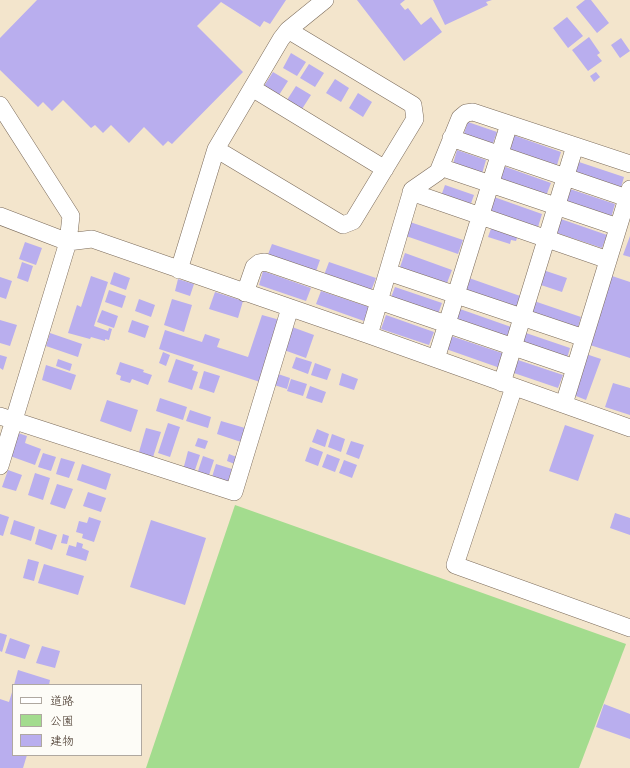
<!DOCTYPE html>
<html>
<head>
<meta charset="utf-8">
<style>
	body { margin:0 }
	#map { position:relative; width:630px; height:768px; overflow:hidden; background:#f3e5cc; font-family:"Architects Daughter","Klee One",sans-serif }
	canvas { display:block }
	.legend { position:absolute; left:12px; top:684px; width:130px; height:72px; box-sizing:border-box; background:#fdfcf7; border:1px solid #afa8a0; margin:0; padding:5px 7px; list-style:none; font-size:12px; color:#3b2a1e }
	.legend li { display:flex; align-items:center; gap:8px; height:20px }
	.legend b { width:20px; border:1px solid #afa8a0 }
</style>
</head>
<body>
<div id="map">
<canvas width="630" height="768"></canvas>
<ul class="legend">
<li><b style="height:5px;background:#fff"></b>道路</li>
<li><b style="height:11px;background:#a3dc8e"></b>公園</li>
<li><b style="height:11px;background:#b9aeee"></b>建物</li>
</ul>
</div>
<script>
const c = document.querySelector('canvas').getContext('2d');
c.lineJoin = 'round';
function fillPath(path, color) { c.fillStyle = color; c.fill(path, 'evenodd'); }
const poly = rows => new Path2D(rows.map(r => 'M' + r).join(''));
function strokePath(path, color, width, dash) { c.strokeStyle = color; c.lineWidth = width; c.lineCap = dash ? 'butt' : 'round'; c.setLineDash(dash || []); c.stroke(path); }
fillPath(poly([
	[235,505,626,644,579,768,146,768]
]), '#a3dc8e');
fillPath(poly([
	[37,0,286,0,270,24,264,21,260,27,221,2,197,26,243,72,172,144,168,141,163,146,144,127,129,143,111,125,103,133,95,125,91,128,63,100,52,111,43,102,38,107,0,70,0,38],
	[357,0,405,0,400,4,405,10,408,8,421,25,431,17,442,32,404,61],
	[433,0,492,0,486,2,488,5,445,25],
	[585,0,591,0,609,23,597,33,576,7],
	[567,17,583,36,568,48,553,28],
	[589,37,600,53,597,55,602,61,588,71,572,50],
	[621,38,630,51,620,58,611,45],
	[291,53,306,62,297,76,283,68],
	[309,64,324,73,315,87,300,78],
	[273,72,288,81,279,95,264,86],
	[596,72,600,77,594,82,590,76],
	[335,79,349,88,341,102,326,93],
	[296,86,311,95,302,109,287,100],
	[358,93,372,102,363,117,349,108],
	[468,122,497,132,492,146,463,136],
	[513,135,561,152,557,165,508,149],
	[457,150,486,160,482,174,453,164],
	[576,161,624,177,620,191,571,174],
	[503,166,551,183,546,196,498,179],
	[445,185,474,195,469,209,440,199],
	[567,188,615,204,611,218,562,201],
	[494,197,542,214,538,227,489,211],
	[558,218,607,235,602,248,554,232],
	[410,222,463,240,458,254,406,236],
	[493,223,519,232,516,241,511,240,510,244,488,237],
	[630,236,630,257,623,255],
	[25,242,42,248,36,265,19,259],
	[272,244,320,260,315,274,267,257],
	[405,253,452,270,447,283,400,267],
	[22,262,33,266,28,282,17,278],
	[329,262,376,278,371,291,324,275],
	[543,270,567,278,562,292,538,284],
	[263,271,311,288,306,301,259,285],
	[114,272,130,278,126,290,110,284],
	[609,275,630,282,630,358,587,344],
	[91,276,108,282,94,326,108,331,109,328,112,329,109,340,105,339,105,341,91,337,90,339,68,333,77,305,81,307],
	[0,277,12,281,6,299,0,297],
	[469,278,523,297,519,310,465,292],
	[178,279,194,284,190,296,175,291],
	[395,287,442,303,437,317,390,300],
	[109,290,126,296,122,308,105,302],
	[321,291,369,307,364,321,316,304],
	[215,292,243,301,238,318,209,309],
	[139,299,155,305,151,317,135,311],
	[172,299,192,305,184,332,164,325],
	[534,301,581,317,577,331,529,314],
	[460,309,514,328,509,341,455,323],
	[102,310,118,316,114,328,97,322],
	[262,315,280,320,260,382,159,349,165,330,202,342,205,334,220,339,217,347,248,357],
	[386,315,434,332,429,345,381,329],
	[0,320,17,325,10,346,0,343],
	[132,320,149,326,145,338,128,332],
	[292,327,314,335,306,358,284,350],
	[523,332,570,348,566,362,518,345],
	[50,333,82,344,78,357,46,346],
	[451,336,505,354,500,368,446,349],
	[163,352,170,355,166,366,159,363],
	[586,354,601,359,586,400,571,394],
	[0,355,7,357,3,370,0,368],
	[296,357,312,362,308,374,292,368],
	[58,359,72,364,70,371,56,366],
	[176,359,194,365,192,370,198,372,192,390,168,382],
	[515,359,563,375,558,388,511,372],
	[120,362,144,370,143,372,152,375,148,385,132,379,130,383,120,380,121,376,116,374],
	[315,363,331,369,327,380,311,375],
	[46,365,76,375,71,390,42,380],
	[204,371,220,376,214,393,199,388],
	[275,373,290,378,287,389,271,384],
	[342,373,358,379,354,390,339,385],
	[291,379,307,384,303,396,287,391],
	[613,383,630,388,630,415,605,407],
	[310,386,326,392,322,403,306,398],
	[160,398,187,407,183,420,156,411],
	[107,400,138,410,131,432,100,421],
	[190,410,211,417,208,428,186,421],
	[221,421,245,428,241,442,217,434],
	[168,423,180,427,170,457,158,453],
	[565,425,594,435,578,481,549,471],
	[146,428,161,432,153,457,139,452],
	[317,429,329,434,325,447,312,442],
	[18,433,27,436,25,443,41,449,35,465,10,456],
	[332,434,345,439,341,452,328,447],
	[198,438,208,441,205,449,195,446],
	[351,441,364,445,359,459,346,454],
	[310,447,323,452,318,466,305,461],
	[188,451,200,455,194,473,183,470],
	[43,453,56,457,51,471,38,467],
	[229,454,239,458,237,465,227,461],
	[327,454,340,459,335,472,322,467],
	[203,456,214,460,208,478,197,474],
	[61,458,75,462,69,478,56,474],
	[344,460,357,465,352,478,339,473],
	[82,464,111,474,106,490,77,480],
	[216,464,232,469,228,482,212,477],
	[8,470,22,475,16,491,2,487],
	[35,473,50,478,43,500,28,495],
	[57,484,73,489,65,509,50,504],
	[88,492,106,498,101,512,83,506],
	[615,513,630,518,630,535,610,528],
	[0,514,9,517,3,536,0,535],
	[89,517,101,521,94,542,82,538,83,534,76,532,79,521,87,523],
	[14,520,35,527,31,541,10,534],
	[151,520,206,538,185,605,130,587],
	[39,529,57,535,52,550,35,544],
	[63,534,69,536,67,544,61,543],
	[77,542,83,544,82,548,89,551,86,561,66,555,69,545,76,547],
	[28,559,39,562,34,581,23,578],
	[44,564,84,576,78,595,38,583],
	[0,633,7,635,2,652,0,651],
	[10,638,30,645,25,659,5,653],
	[42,646,60,651,55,668,36,663],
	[18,670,50,680,49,685,14,685],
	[13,689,13,755,27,755,23,768,0,768,0,699,9,702],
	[604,704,630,714,630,739,596,727]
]), '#b9aeee');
const minor = poly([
	[252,88,385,169],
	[0,105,71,216,68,242,0,216],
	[451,138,627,198],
	[216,149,343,225,353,221,415,119,413,105,288,30],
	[440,167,618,227],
	[411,192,608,260],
	[179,270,216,149,281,39,288,30,325,0],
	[388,272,584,338],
	[245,293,254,267,259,263,265,262,575,368],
	[369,335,412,190,438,172,460,118,466,113,473,112,630,164],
	[436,359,509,124],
	[502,383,575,146],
	[514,387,455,565,630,628],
	[564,404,630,189],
	[0,416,234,492,290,308],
	[0,466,68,242,92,239,369,335,630,428]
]);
strokePath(minor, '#7b6b5b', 18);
strokePath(minor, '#fff', 17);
</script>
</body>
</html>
